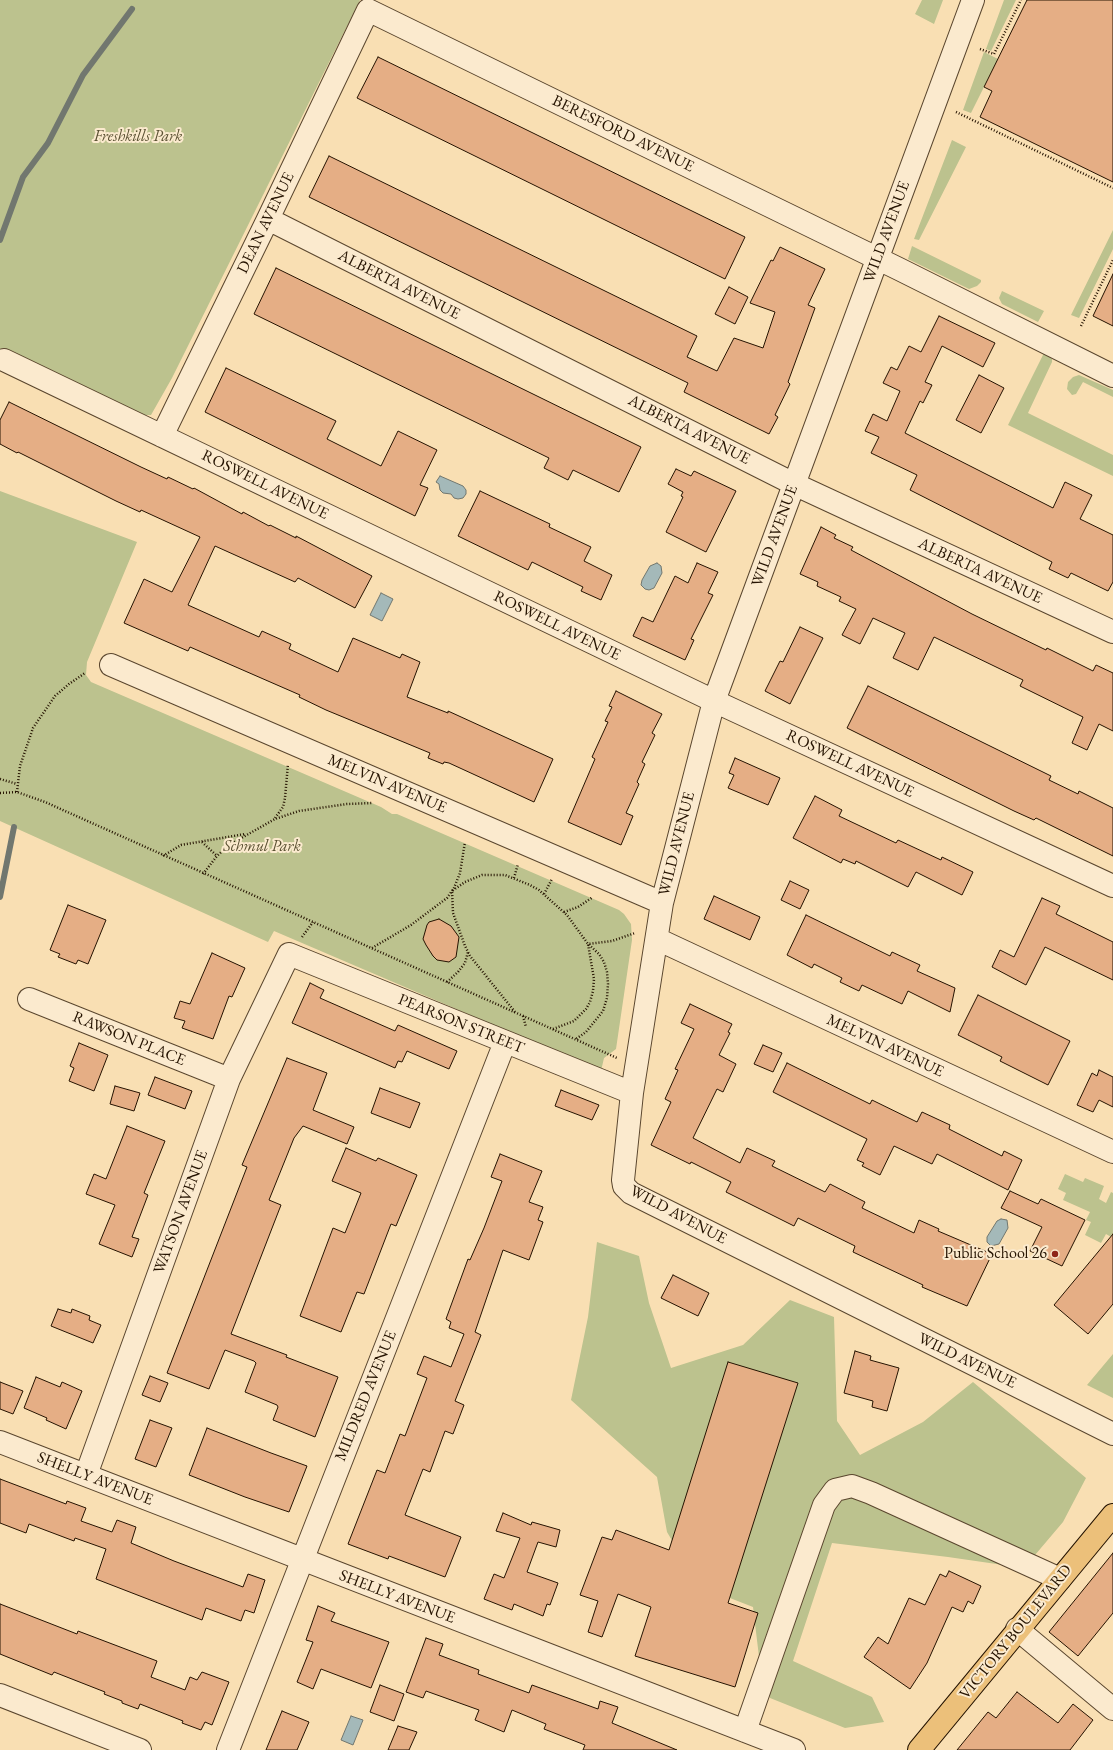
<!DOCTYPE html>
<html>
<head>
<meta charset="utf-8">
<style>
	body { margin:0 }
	canvas { display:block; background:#f9dfb3 }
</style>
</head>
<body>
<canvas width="1113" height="1750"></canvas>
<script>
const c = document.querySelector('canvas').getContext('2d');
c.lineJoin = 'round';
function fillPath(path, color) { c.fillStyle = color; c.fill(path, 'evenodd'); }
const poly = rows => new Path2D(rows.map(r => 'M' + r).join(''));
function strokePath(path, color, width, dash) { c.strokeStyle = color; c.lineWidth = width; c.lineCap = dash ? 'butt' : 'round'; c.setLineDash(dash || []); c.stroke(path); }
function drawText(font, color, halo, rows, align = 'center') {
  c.font = font + ' "EB Garamond",serif'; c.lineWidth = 4; c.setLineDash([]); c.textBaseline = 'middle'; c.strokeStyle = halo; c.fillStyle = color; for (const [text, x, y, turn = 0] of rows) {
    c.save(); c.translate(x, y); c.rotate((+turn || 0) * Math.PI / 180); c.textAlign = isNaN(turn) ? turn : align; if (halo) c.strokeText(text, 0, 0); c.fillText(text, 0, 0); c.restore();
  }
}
fillPath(poly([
	[0,0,360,0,172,378,151,415,130,415,0,355],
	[922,0,943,0,934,24,915,14],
	[1004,0,1016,0,991,51,986,49],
	[984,52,998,59,971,113,963,110],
	[952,140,966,147,919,240,914,239],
	[1113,230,1113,249,1079,318,1071,315],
	[912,246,981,280,981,282,977,286,969,289,908,259],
	[1002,291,1044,311,1038,322,1002,304,999,298],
	[1044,353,1052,359,1052,362,1028,413,1113,455,1113,476,1008,425],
	[1079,375,1113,390,1113,397,1083,382,1076,394,1072,395,1067,389,1068,382,1073,377],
	[0,491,137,542,87,662,86,675,91,682,381,807,392,814,397,814,619,910,624,914,631,924,632,940,616,1049,604,1058,601,1071,274,931,268,942,0,821],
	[1065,1174,1083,1182,1085,1178,1104,1186,1099,1199,1106,1203,1111,1192,1113,1193,1113,1238,1106,1234,1101,1243,1085,1235,1091,1222,1086,1220,1090,1212,1063,1200,1066,1193,1058,1189],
	[597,1242,639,1256,649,1303,671,1368,743,1345,790,1300,834,1317,837,1421,860,1455,923,1422,973,1382,1086,1478,1063,1522,1024,1568,948,1557,832,1543,793,1661,872,1697,884,1722,845,1728,770,1698,760,1665,753,1607,699,1586,667,1532,657,1477,571,1400,588,1317],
	[1113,1354,1113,1398,1087,1385]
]), '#bcc28e');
const water = poly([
	[440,476,463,486,466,490,466,494,463,498,458,499,454,498,451,494,443,493,440,490,439,484,436,482,440,476],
	[657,563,661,566,662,573,654,588,649,590,645,589,641,585,642,580,650,566,657,563],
	[381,593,393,599,382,621,370,615,381,593],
	[1001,1219,1007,1220,1008,1228,999,1244,991,1246,987,1242,987,1237,997,1221,1001,1219],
	[351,1716,363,1720,353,1745,341,1740,351,1716]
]);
fillPath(water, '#a4b9b9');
strokePath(water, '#71776f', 1);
strokePath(poly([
	[0,240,23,177,48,143,83,75,132,9],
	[0,897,14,827]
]), '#71776f', 6);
const building = poly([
	[1027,0,1113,0,1113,182,980,117,992,91,984,87,1027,0],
	[378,57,745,237,725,279,357,98,378,57],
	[329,156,697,336,687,357,717,371,734,338,763,348,775,312,750,303,771,260,773,261,780,247,825,269,808,305,815,308,788,382,790,384,775,415,778,417,769,434,684,392,688,383,309,197,329,156],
	[276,268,641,447,619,492,573,470,568,480,544,468,549,458,254,314,276,268],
	[1113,274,1113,326,1093,316,1113,274],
	[729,287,748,297,735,324,715,314,729,287],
	[939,316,995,343,983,367,942,346,925,382,932,385,923,403,920,401,905,433,1053,508,1065,482,1092,495,1080,519,1113,535,1113,582,1108,591,1071,573,1068,578,1049,569,1052,562,910,490,917,475,871,453,879,437,865,431,873,414,887,421,900,391,883,383,891,367,897,370,909,346,921,352,939,316],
	[226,368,336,421,327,439,381,466,398,431,437,450,420,485,428,488,415,516,205,412,226,368],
	[979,375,1004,388,981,433,956,420,979,375],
	[9,402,141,467,167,479,168,477,193,489,194,488,242,514,243,512,269,526,270,525,296,538,296,536,372,576,355,608,298,578,295,582,215,546,188,605,259,637,262,631,291,644,289,649,338,672,353,638,400,658,402,654,420,662,407,697,448,713,448,711,553,759,534,802,449,763,444,762,443,764,428,758,430,753,326,710,299,697,300,695,190,647,188,651,124,623,144,579,172,592,200,537,141,510,140,512,116,501,18,452,17,453,0,444,0,420,9,402],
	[676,469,691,476,694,471,736,491,706,552,666,532,683,497,681,496,683,492,668,484,676,469],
	[480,491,550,524,549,527,591,547,584,561,612,575,601,600,581,591,583,587,532,562,528,570,458,536,480,491],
	[821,527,836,535,834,538,853,547,851,550,972,614,1046,650,1047,648,1093,671,1096,665,1113,673,1113,731,1099,724,1087,750,1072,743,1083,717,1020,686,1023,680,934,637,918,670,893,658,905,633,873,618,860,644,842,635,856,609,839,601,841,597,817,586,818,582,800,574,821,527],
	[697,563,718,572,708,593,713,595,691,639,694,640,685,660,633,636,642,617,653,622,675,576,688,583,697,563],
	[800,627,823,638,790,704,765,691,780,661,783,662,800,627],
	[868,686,1051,776,1049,780,1078,794,1079,791,1113,808,1113,856,1036,818,1034,820,1014,811,847,728,868,686],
	[616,691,662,714,652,733,655,735,642,762,645,764,637,782,639,784,626,813,633,816,621,845,568,822,595,759,592,757,608,722,605,721,612,707,609,706,616,691],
	[735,758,780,778,768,805,728,788,734,775,729,773,735,758],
	[815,796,842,810,839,816,896,843,898,840,941,860,942,857,973,872,962,895,916,872,908,887,856,861,855,864,843,859,841,863,793,838,815,796],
	[790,881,809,890,800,909,781,900,790,881],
	[714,896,760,917,750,940,704,919,714,896],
	[1042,898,1060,906,1056,914,1113,942,1113,980,1045,947,1026,985,992,967,1000,950,1014,957,1042,898],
	[68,905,106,920,88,964,78,960,76,964,58,957,60,954,50,950,68,905],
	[806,915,890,956,892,952,920,965,917,971,955,988,950,1012,908,991,902,1004,862,985,859,991,840,982,842,978,814,964,812,968,787,955,806,915],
	[439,919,451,926,459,937,456,957,449,962,437,960,433,956,426,945,423,939,427,925,429,922,439,919],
	[212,953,245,968,232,997,229,996,213,1039,182,1028,185,1021,174,1018,180,1001,190,1004,212,953],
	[310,983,324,990,320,998,395,1031,398,1025,457,1051,449,1069,407,1051,402,1062,398,1061,395,1068,292,1023,310,983],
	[978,995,1070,1041,1048,1085,1000,1061,1002,1057,958,1035,978,995],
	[690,1004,732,1024,728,1032,730,1033,719,1055,736,1064,723,1092,717,1089,693,1138,740,1163,747,1148,775,1161,772,1166,825,1192,830,1184,865,1202,862,1208,914,1233,919,1220,939,1229,938,1231,992,1254,967,1306,922,1287,923,1285,853,1252,855,1246,798,1218,794,1226,726,1192,731,1182,691,1162,690,1164,651,1145,671,1102,665,1099,678,1070,675,1069,694,1029,681,1023,690,1004],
	[79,1043,108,1055,94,1091,69,1081,74,1068,70,1066,79,1043],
	[763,1045,782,1053,773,1072,754,1064,763,1045],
	[287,1058,327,1073,313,1110,354,1127,347,1144,303,1126,294,1138,269,1200,281,1205,231,1334,287,1355,286,1357,338,1377,315,1437,273,1420,278,1407,277,1405,245,1392,256,1363,254,1361,225,1350,209,1389,167,1373,247,1167,242,1165,287,1058],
	[787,1063,870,1104,872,1100,917,1122,922,1112,950,1125,949,1129,1002,1156,1004,1151,1022,1160,1008,1190,937,1154,932,1164,894,1146,880,1175,862,1166,864,1163,857,1160,867,1139,773,1092,787,1063],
	[1099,1070,1113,1077,1113,1107,1099,1100,1093,1112,1077,1105,1092,1073,1097,1076,1099,1070],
	[155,1077,192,1091,185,1109,148,1095,155,1077],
	[115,1086,140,1093,134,1111,110,1104,115,1086],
	[380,1088,420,1103,410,1128,371,1113,380,1088],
	[561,1090,599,1105,592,1120,555,1106,561,1090],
	[127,1126,165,1141,144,1193,148,1195,132,1237,139,1239,132,1257,99,1244,115,1205,86,1194,94,1174,106,1179,127,1126],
	[346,1148,376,1161,378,1158,417,1175,396,1226,391,1224,364,1294,357,1292,341,1332,300,1316,333,1228,345,1233,361,1193,332,1181,346,1148],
	[500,1154,542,1171,529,1202,543,1207,538,1220,543,1222,529,1260,503,1250,475,1332,481,1335,455,1401,464,1405,453,1434,445,1431,430,1472,423,1469,405,1515,461,1537,445,1577,389,1556,388,1559,348,1544,377,1470,385,1473,400,1434,405,1436,427,1378,417,1374,424,1356,451,1367,464,1334,449,1328,451,1322,446,1319,468,1259,470,1260,484,1228,502,1181,491,1177,500,1154],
	[1010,1191,1038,1204,1041,1199,1085,1220,1062,1266,1030,1251,1042,1227,1001,1208,1010,1191],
	[1113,1234,1113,1304,1088,1334,1054,1305,1113,1234],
	[673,1275,709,1293,698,1316,661,1298,673,1275],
	[58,1309,71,1313,72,1309,90,1316,89,1320,101,1325,93,1343,51,1326,58,1309],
	[855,1351,871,1356,870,1360,899,1368,887,1411,872,1407,873,1401,844,1393,855,1351],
	[728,1362,798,1383,728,1603,758,1613,735,1687,635,1656,651,1607,618,1594,602,1637,588,1632,598,1601,580,1595,602,1537,612,1540,616,1530,669,1550,728,1362],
	[150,1376,168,1383,160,1402,142,1395,150,1376],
	[36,1377,60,1387,62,1382,82,1391,66,1429,46,1420,47,1418,24,1408,36,1377],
	[0,1382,23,1391,13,1414,0,1409,0,1382],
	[150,1420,172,1428,156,1467,135,1459,150,1420],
	[207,1428,271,1453,307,1466,289,1512,245,1497,189,1475,207,1428],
	[0,1479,66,1504,67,1501,86,1508,81,1521,112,1532,117,1520,136,1527,131,1543,174,1561,243,1587,248,1574,265,1580,254,1613,245,1610,241,1621,206,1608,202,1620,96,1579,106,1549,75,1538,74,1541,29,1524,26,1533,0,1523,0,1479],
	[503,1513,531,1525,532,1522,560,1530,556,1547,538,1542,527,1572,558,1583,550,1605,547,1604,543,1616,514,1604,512,1610,484,1599,494,1574,504,1578,520,1538,496,1531,503,1513],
	[1113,1553,1113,1613,1078,1656,1049,1632,1113,1553],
	[949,1571,981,1586,973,1604,968,1601,963,1612,952,1607,927,1663,910,1689,864,1657,878,1637,888,1644,909,1598,925,1605,940,1574,946,1577,949,1571],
	[0,1604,77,1634,78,1631,157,1661,151,1677,185,1690,190,1677,197,1680,202,1672,229,1682,212,1725,205,1722,201,1730,182,1723,183,1721,140,1704,138,1709,122,1703,122,1701,104,1694,105,1692,54,1672,52,1675,0,1654,0,1604],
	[318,1606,335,1613,331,1621,389,1642,371,1688,321,1669,313,1689,297,1682,313,1642,306,1640,318,1606],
	[426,1638,443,1644,439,1655,479,1670,478,1674,529,1693,532,1685,598,1709,600,1701,618,1707,612,1723,677,1750,583,1750,585,1745,544,1729,546,1724,512,1710,504,1732,475,1720,479,1710,426,1691,423,1698,406,1692,426,1638],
	[380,1685,404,1694,394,1721,370,1712,380,1685],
	[1017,1692,1058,1723,1073,1704,1093,1720,1070,1750,957,1750,988,1712,996,1718,1017,1692],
	[282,1711,309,1722,297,1750,266,1750,282,1711],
	[398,1726,417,1732,409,1750,388,1750,398,1726]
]);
fillPath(building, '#e5ae85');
strokePath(building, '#251301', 1);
const minor = poly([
	[973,0,714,701,662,903,632,1093,623,1180,624,1186,631,1193,1113,1434],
	[268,219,794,484,1113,632],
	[4,360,714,701,1113,886],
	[162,436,268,219,368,10,899,269,1113,376],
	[111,665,662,903],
	[657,939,1113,1152],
	[29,999,229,1079],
	[0,1442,794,1750],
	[86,1475,229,1079,289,954,632,1093],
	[1017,1629,1113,1709],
	[0,1695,140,1750],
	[745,1731,824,1505,835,1490,852,1486,871,1493,1060,1579],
	[228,1750,505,1042]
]);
const major = poly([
	[919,1750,1113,1515]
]);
strokePath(minor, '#5a462e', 24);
strokePath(major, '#251301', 24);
strokePath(poly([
	[980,49,994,54,1021,0],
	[956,112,1113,188],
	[1081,326,1113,260],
	[0,779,17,784],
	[17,792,20,766,33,728,55,696,69,684,85,673],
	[0,793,17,792,45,802,617,1058],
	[275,818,283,807,285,798,288,764],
	[202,842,217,856],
	[163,856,181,845,245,834],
	[203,874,217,856,229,845,275,819,299,811,347,804,373,803],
	[514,878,518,864],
	[544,894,552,879],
	[564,912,578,907,593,897],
	[302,937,313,922],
	[372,948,411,925,447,898,454,888,460,873,465,842],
	[447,982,458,972,465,963,468,952],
	[515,1012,470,956,465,946,453,913,452,891,465,882,482,875,505,875,530,885,539,890,567,915,588,944,599,954,604,962,607,972,608,984,607,998,603,1011,586,1032,576,1039],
	[523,1016,526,1027],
	[553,1029,574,1021,586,1009,590,1002,593,991,594,979,588,944,612,941,635,933]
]), '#251301', 2.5, [1, 2]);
strokePath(minor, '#fbeace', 22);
strokePath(major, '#ecc07a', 22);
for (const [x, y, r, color] of [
	[1055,1254,4,"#8f2418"]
]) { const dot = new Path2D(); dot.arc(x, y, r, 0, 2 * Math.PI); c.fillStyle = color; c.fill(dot); strokePath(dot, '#fbeace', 1.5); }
drawText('16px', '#251301', '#fbeace', [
	["BERESFORD AVENUE",623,134,26],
	["DEAN AVENUE",266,223,-64],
	["WILD AVENUE",887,232,-70],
	["ALBERTA AVENUE",399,285,27],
	["ALBERTA AVENUE",689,430,27],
	["ROSWELL AVENUE",265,485,26],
	["WILD AVENUE",775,536,-70],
	["ALBERTA AVENUE",980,571,25],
	["ROSWELL AVENUE",557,626,26],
	["ROSWELL AVENUE",850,764,25],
	["MELVIN AVENUE",387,784,23],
	["WILD AVENUE",677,844,-76],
	["PEARSON STREET",461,1024,22],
	["RAWSON PLACE",129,1039,22],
	["MELVIN AVENUE",885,1046,25],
	["WATSON AVENUE",181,1212,-70],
	["WILD AVENUE",678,1215,28],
	["WILD AVENUE",967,1361,26],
	["MILDRED AVENUE",366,1396,-68],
	["SHELLY AVENUE",95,1479,21],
	["SHELLY AVENUE",397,1597,21],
	["VICTORY BOULEVARD",1016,1632,-51]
]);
drawText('italic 16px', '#5a5032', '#fbeace', [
	["Freshkills Park",138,137],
	["Schmul Park",262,847]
]);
drawText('16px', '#251301', '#fbeace', [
	["Public School 26",1047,1254]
], 'right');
</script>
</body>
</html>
